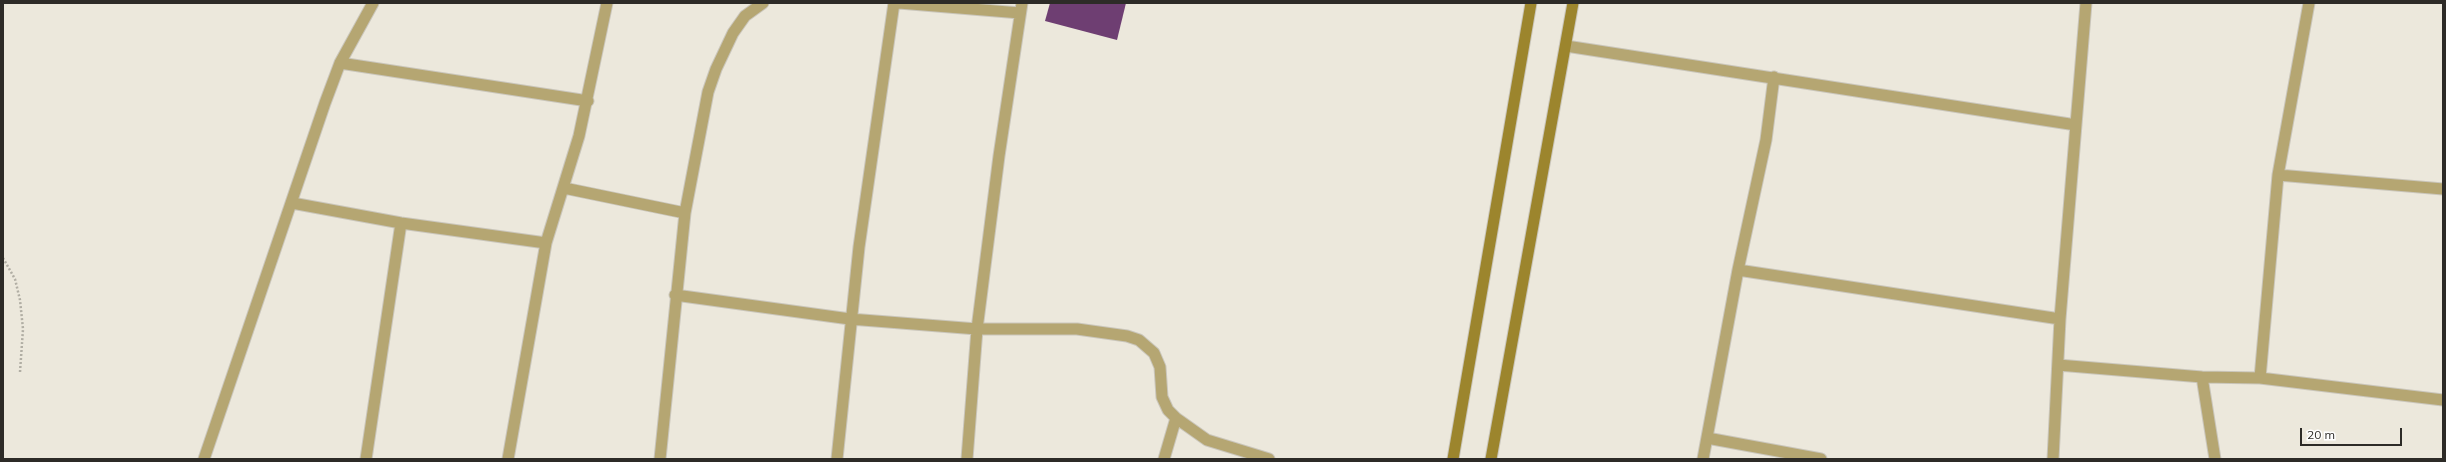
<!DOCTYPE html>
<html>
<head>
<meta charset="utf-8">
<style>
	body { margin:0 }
	#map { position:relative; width:2446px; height:462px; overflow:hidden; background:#ece8dc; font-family:Mulish,sans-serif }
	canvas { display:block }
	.frame { position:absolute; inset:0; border:4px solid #2d2b27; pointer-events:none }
	.scale { position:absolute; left:2300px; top:428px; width:102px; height:18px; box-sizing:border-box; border:2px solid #2d2b27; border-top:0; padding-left:5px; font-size:12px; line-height:14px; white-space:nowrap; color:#2d2b27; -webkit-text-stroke:3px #fff; paint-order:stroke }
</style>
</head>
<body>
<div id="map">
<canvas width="2446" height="462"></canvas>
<div class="frame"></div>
<div class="scale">20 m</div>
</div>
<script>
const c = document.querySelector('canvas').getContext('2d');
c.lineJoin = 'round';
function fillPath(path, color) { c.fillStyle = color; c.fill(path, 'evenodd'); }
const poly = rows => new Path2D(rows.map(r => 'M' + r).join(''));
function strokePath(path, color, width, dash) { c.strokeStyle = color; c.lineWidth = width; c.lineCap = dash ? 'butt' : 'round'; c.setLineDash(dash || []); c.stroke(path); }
fillPath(poly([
	[1050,3,1126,3,1117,40,1045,21]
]), '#6e3e72');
const minor = poly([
	[899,3,1020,13],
	[1566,46,2076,125],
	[340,63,588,101],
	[2278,175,2443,189],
	[564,188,685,213],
	[292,203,401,223,546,243],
	[1738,270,2060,319],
	[675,295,850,319,977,329,1077,329,1127,336,1139,340,1154,353,1160,367,1162,397,1168,410,1176,418,1207,440,1269,459],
	[2058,365,2202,377,2260,378,2443,400],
	[2202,377,2215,459],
	[2260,378,2278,175,2309,3],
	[1707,438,1821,459],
	[204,459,325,103,340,63,373,3],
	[366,459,401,223],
	[508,459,546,243,579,136,607,3],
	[660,459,685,213,708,92,716,69,733,33,745,16,763,3],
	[837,459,859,247,894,3],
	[967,459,977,329,999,156,1022,3],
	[1164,459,1176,418],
	[1703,459,1738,270,1766,140,1774,77],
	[2053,459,2060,319,2086,3]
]);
const secondary = poly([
	[1453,459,1531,3],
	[1491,459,1573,3]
]);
strokePath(minor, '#cac6bb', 13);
strokePath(secondary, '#cac6bb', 13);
strokePath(poly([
	[3,258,15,279,20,300,23,329,20,372]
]), '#b1aea4', 2.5, [2, 2]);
strokePath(minor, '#b5a672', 11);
strokePath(secondary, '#9c852d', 11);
</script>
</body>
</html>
